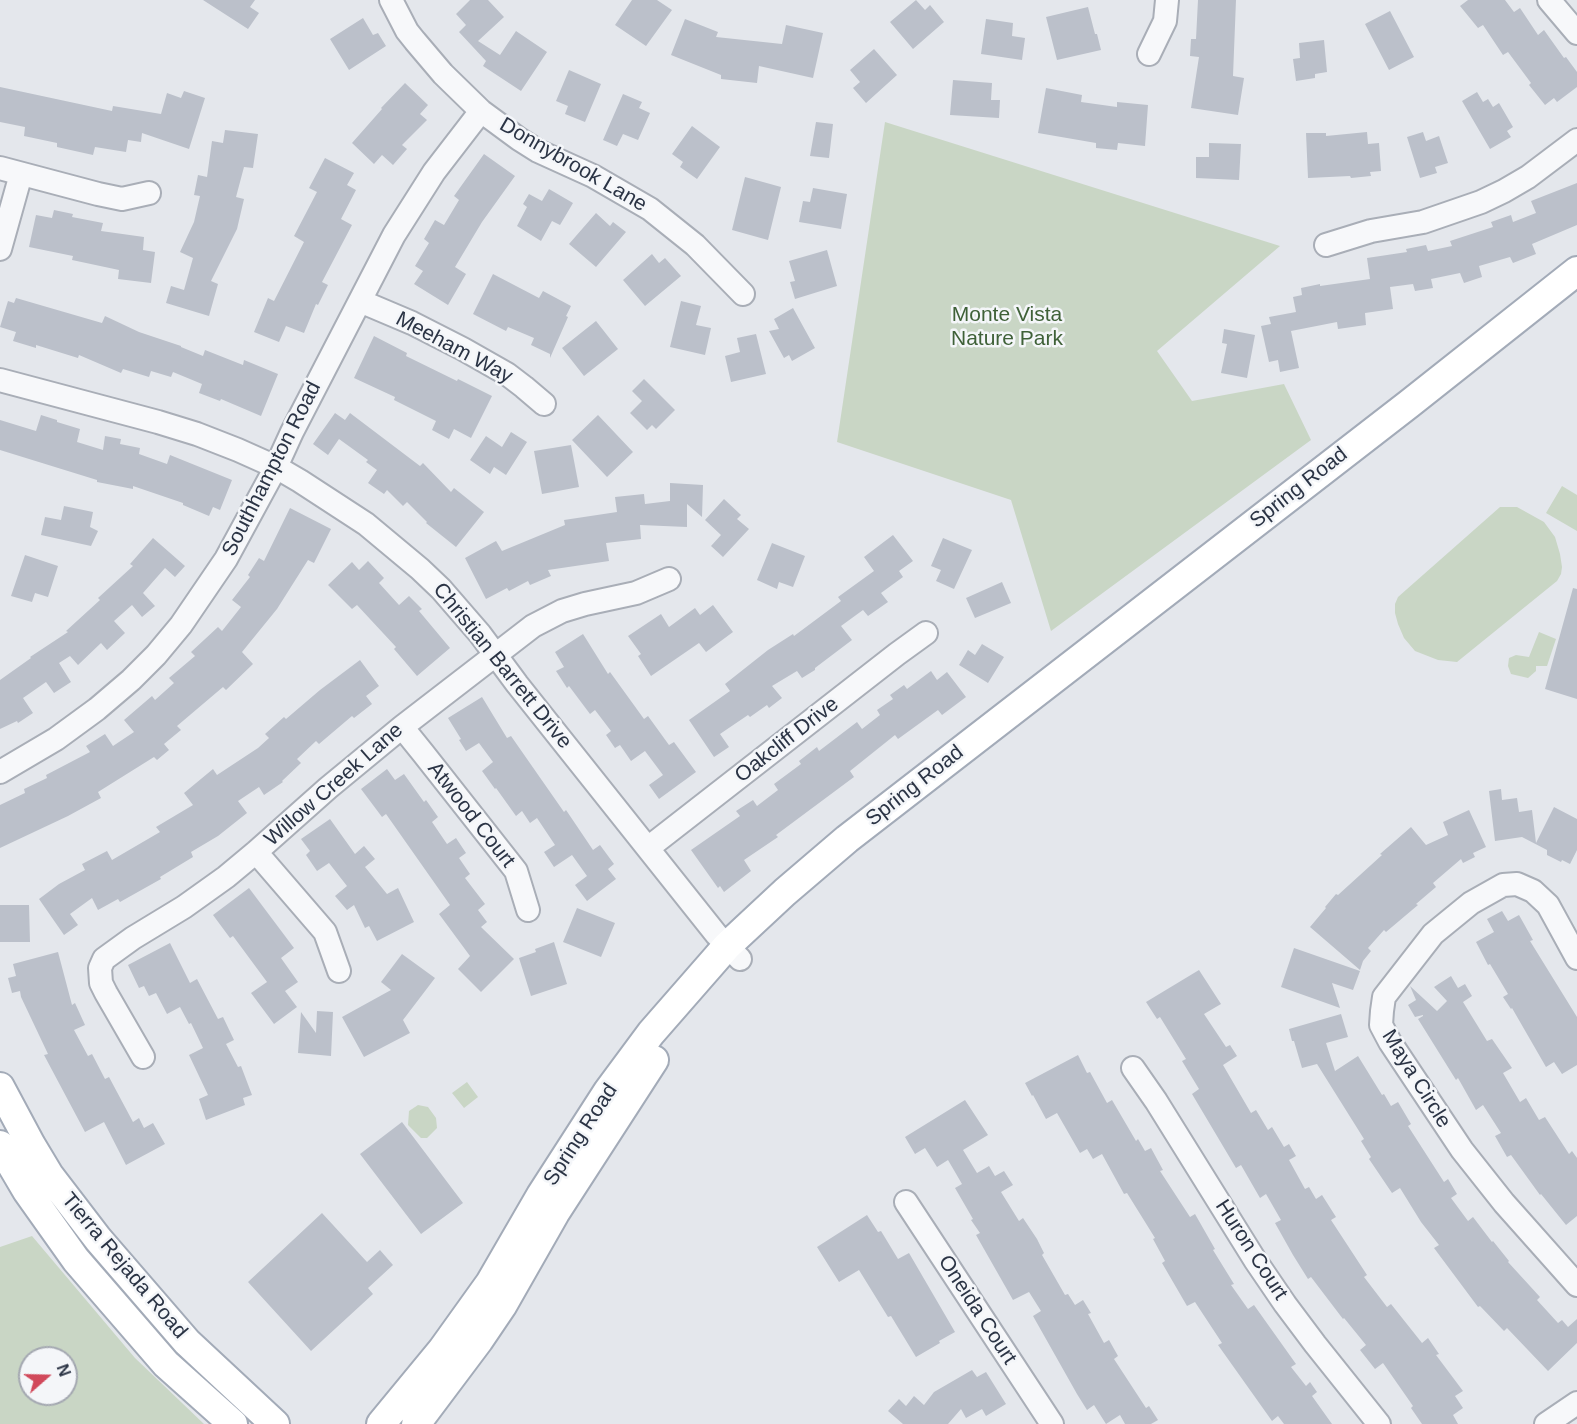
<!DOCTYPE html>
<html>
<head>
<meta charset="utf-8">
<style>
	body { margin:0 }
	#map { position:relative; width:1577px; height:1424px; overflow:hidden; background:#e4e7ec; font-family:Helvetica,sans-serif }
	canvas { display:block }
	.north { position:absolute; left:18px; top:1346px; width:60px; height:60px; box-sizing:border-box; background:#f4f6f9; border:2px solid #a4a8b1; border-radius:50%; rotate:70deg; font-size:16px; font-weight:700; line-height:24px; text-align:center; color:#2b3445 }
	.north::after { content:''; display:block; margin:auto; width:21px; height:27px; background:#d1495b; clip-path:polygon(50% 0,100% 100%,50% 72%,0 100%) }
</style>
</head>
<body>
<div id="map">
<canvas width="1577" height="1424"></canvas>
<div class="north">N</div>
</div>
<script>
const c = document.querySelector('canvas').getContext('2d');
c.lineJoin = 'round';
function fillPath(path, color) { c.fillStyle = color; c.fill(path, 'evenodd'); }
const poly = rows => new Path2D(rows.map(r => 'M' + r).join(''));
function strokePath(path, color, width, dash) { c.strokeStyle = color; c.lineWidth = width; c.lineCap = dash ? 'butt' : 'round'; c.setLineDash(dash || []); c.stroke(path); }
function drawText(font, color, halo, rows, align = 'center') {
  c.font = font + ' Helvetica,sans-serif'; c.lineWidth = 5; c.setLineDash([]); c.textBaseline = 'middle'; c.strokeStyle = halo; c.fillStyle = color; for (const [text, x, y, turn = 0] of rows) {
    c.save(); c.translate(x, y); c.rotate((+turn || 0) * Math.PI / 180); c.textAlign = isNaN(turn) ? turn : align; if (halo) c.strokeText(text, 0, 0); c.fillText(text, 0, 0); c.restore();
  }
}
fillPath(poly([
	[885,122,1280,246,1157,351,1192,401,1284,384,1311,440,1051,631,1011,500,837,442],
	[1562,486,1577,495,1577,531,1546,513],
	[1500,507,1517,507,1544,522,1555,537,1560,554,1562,567,1561,574,1557,581,1457,662,1438,660,1415,651,1404,638,1398,624,1395,613,1395,604,1398,597],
	[1539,632,1556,639,1547,666,1536,666,1536,671,1528,678,1511,674,1508,666,1509,658,1516,655,1529,657],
	[467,1082,478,1097,464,1108,452,1093],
	[418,1105,428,1107,436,1118,437,1128,427,1138,421,1138,408,1125,409,1111],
	[32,1236,135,1358,204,1424,0,1424,0,1247],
	[30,1358,66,1358,66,1394,30,1394]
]), '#c9d6c5');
fillPath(poly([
	[203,0,255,0,250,7,259,13,248,29],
	[470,0,488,0,504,17,478,41,500,55,516,31,547,52,521,91,483,66,486,61,459,32,466,25,456,14],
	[632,0,657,0,672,10,646,46,615,25],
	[916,0,925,10,930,5,944,22,913,49,890,22],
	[1198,0,1236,0,1233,76,1244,78,1238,115,1191,108,1199,57,1190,56,1191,39,1196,39],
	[1468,0,1505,0,1514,12,1520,8,1538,35,1544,30,1564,58,1566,57,1577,72,1577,87,1557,102,1554,98,1545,105,1529,85,1531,83,1508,52,1503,55,1483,25,1478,28,1460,6],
	[1088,7,1095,34,1097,34,1101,50,1057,60,1046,17],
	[1390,11,1414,57,1389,70,1365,24],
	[363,18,373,35,378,33,386,46,349,70,330,39],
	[685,19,718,32,716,37,782,44,786,25,823,33,813,78,759,66,757,83,721,79,721,75,671,55],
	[986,19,1013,23,1012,36,1025,38,1022,60,981,54],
	[1324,40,1327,72,1315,74,1315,78,1296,81,1293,59,1300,58,1299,43],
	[874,49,897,75,866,103,853,88,860,82,850,70],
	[569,70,601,84,585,122,565,114,568,106,556,101],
	[953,80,992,83,991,100,1000,100,999,118,950,115],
	[405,83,428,105,420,114,427,120,402,145,407,149,393,165,382,155,374,164,352,143,382,109,381,108],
	[0,87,112,111,113,106,161,114,167,93,181,98,184,91,205,98,189,149,142,133,141,142,128,140,126,152,95,147,93,155,57,147,57,143,24,136,25,127,0,122],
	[1046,88,1082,95,1081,102,1117,107,1117,102,1148,105,1145,146,1118,143,1117,150,1096,148,1096,143,1038,133],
	[1477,92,1483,102,1488,99,1493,107,1499,103,1513,127,1507,131,1511,137,1490,149,1462,101],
	[623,94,642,102,639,108,650,113,638,140,623,134,617,146,603,140],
	[816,122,833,124,829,158,810,156],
	[692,126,720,147,697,179,680,167,683,162,672,154],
	[225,130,258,134,253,168,244,167,236,197,244,199,237,229,211,281,218,284,209,316,166,303,171,286,184,290,193,258,180,252,194,222,200,196,194,195,198,175,207,177,212,141,223,143],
	[1367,132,1368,144,1379,143,1381,171,1370,172,1371,176,1351,178,1350,176,1308,178,1306,133,1326,133,1326,136],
	[1423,132,1426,141,1439,136,1448,163,1435,167,1437,173,1420,178,1407,137],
	[1209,143,1241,144,1239,180,1196,178,1196,157,1209,157],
	[484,154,515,176,482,222,455,267,466,274,448,305,414,284,423,271,415,266,429,243,424,239,435,220,444,225,459,200,454,196],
	[325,158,354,173,347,185,356,190,341,219,352,225,322,282,328,285,318,305,316,304,304,333,286,326,279,342,254,332,268,298,274,301,304,242,294,236,317,192,309,188],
	[745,177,781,187,768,240,732,230],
	[1577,183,1577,225,1532,244,1536,254,1513,263,1510,257,1479,266,1482,277,1464,283,1460,273,1431,279,1433,288,1415,291,1413,284,1390,287,1393,309,1365,313,1366,325,1338,329,1337,322,1291,331,1299,368,1280,372,1278,360,1269,362,1261,326,1271,324,1269,317,1296,312,1293,297,1302,295,1301,288,1320,284,1320,286,1370,279,1367,258,1407,252,1406,249,1426,245,1428,251,1452,246,1450,241,1493,227,1491,222,1511,215,1513,222,1536,213,1531,201],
	[813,188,847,194,841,229,799,222,803,201,810,202],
	[549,189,573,203,560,225,552,221,541,241,517,226,527,207,523,204,529,194,542,201],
	[54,210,73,214,72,217,103,223,101,231,144,237,143,250,155,252,151,283,118,279,119,270,72,260,73,256,29,247,36,215,52,218],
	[596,213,610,226,613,222,626,232,596,267,569,244],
	[827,250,837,286,795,299,790,282,795,281,789,261],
	[652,254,659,263,665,258,681,276,645,306,623,280],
	[493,274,539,298,543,291,571,306,566,316,568,317,550,358,550,354,531,345,534,338,508,327,506,331,473,314],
	[16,298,102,323,105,316,139,332,181,346,181,347,203,356,205,350,243,365,244,360,278,374,261,416,221,399,220,401,199,393,202,384,173,372,171,377,151,371,149,377,123,369,121,373,79,355,78,358,36,345,36,348,13,341,16,332,0,327,8,301,14,303],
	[681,301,701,306,696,325,711,328,705,355,670,347],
	[793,308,815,348,792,361,789,355,784,358,769,331,779,329,774,319],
	[596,321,618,349,584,376,562,348],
	[1224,329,1255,335,1247,378,1221,373,1227,344,1222,343],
	[756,334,766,374,731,382,725,356,740,352,737,338],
	[374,336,407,353,406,356,457,381,458,379,492,396,471,438,454,429,449,439,432,430,436,421,394,400,395,397,354,378],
	[644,379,675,410,656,429,652,425,647,430,630,413,642,401,632,391],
	[335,413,345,420,350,413,420,466,423,463,451,492,454,488,484,512,456,547,426,523,427,522,407,502,403,506,387,490,384,494,368,483,377,470,366,462,368,460,339,439,328,455,313,444],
	[41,415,57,420,57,422,80,429,77,442,103,450,105,436,121,439,120,444,140,448,139,454,167,464,170,455,232,480,220,510,213,507,209,516,183,505,183,503,133,486,133,489,97,482,97,480,0,450,0,420,36,431],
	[598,415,633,452,607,477,572,440],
	[511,432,527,442,506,475,494,467,490,474,470,460,486,436,502,447],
	[571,445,579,487,542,494,534,451],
	[670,483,703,485,702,517,687,504,687,527,640,525,641,539,606,543,609,561,548,570,551,576,530,585,528,581,509,591,507,588,486,599,465,558,496,541,502,551,565,525,564,520,617,512,615,497,644,494,645,504,670,501],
	[724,499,741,515,737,519,749,529,723,557,711,546,721,535,705,520],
	[64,506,93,512,90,527,98,531,91,546,41,535,45,517,61,520],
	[290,508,331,529,314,563,308,560,277,609,242,652,253,664,226,690,223,687,177,726,181,730,164,744,169,750,157,760,154,757,98,792,101,798,68,816,0,848,0,805,25,793,24,789,47,778,46,775,90,752,86,746,105,734,113,746,134,732,124,720,152,696,155,700,174,683,169,678,195,656,191,652,218,627,222,631,241,607,232,600,250,577,248,575,259,558,264,561],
	[893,535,913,561,899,571,903,577,881,593,888,602,868,616,863,610,841,626,852,640,815,668,815,670,802,678,797,671,772,686,782,698,769,708,767,705,750,717,748,715,720,734,729,747,714,757,689,720,730,691,725,684,768,650,793,634,794,636,841,601,838,597,874,571,864,557],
	[153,538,185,566,175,577,165,568,143,593,155,606,142,617,132,605,114,621,125,633,107,650,101,643,78,665,70,656,59,663,71,682,54,693,46,682,23,698,33,713,18,723,17,721,0,729,0,680,31,658,30,657,68,632,66,631,100,600,98,598,133,566,130,564],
	[943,538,972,550,954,589,936,581,941,570,931,566],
	[772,543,805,556,793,587,779,582,777,589,757,580],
	[25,555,58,566,48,597,35,593,32,602,11,596],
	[368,561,384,578,379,583,399,605,409,596,422,609,419,611,450,648,417,676,394,649,396,647,357,605,352,609,328,585,352,562,359,570],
	[1002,582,1011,603,975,618,966,598],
	[1573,588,1577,589,1577,699,1545,689],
	[713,605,733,632,706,652,699,643,651,676,638,656,641,654,628,636,661,614,669,627,695,608,700,615],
	[583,634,608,674,610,672,644,719,648,716,669,745,674,742,696,772,659,799,649,785,663,775,645,751,631,761,620,745,615,748,606,735,611,731,595,710,590,714,569,686,567,688,556,671,564,667,555,652],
	[982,644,1004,657,988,683,959,665,968,650,975,655],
	[360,660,379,686,366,696,372,704,354,718,352,716,319,744,316,741,297,759,301,763,282,781,283,782,264,795,259,787,238,801,247,813,218,836,191,852,193,857,160,877,161,879,120,902,118,899,98,910,92,898,70,914,78,925,64,935,39,899,59,884,85,870,82,864,107,851,112,860,160,832,156,827,193,805,184,793,213,769,217,775,258,748,269,738,265,734,284,717,286,719,320,690],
	[931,671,937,680,947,672,966,697,942,715,938,710,898,739,895,735,850,771,854,777,776,835,778,837,744,860,751,871,724,892,720,886,718,888,691,850,740,816,736,811,753,800,757,806,778,790,774,784,801,764,799,761,817,747,819,751,857,722,862,729,880,715,877,710,893,699,890,695,904,685,907,689],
	[482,697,507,738,511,736,564,812,566,810,593,850,600,845,614,864,608,869,616,879,587,901,575,885,587,876,572,855,554,867,544,852,555,845,537,818,530,823,522,811,516,816,496,788,495,789,482,771,493,762,479,743,466,751,459,740,461,739,448,718],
	[387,769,395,780,404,774,424,802,426,800,438,817,432,822,447,844,456,838,466,853,459,858,470,874,465,878,485,904,478,910,487,922,481,927,514,959,481,992,458,969,470,956,439,914,450,905,386,814,382,817,361,789],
	[1501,789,1502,800,1517,798,1519,812,1532,810,1536,843,1554,807,1577,819,1577,850,1570,864,1562,860,1561,862,1547,855,1547,850,1522,837,1495,841,1489,791],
	[1469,810,1486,847,1473,853,1475,857,1463,863,1461,859,1433,883,1436,887,1416,904,1418,905,1386,932,1384,930,1368,948,1371,951,1363,961,1360,970,1310,927,1326,908,1325,907,1336,894,1338,895,1382,855,1380,854,1411,827,1426,845,1448,835,1443,822],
	[330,819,355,854,364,846,375,859,365,867,387,894,398,888,414,922,377,941,369,926,365,928,354,905,347,910,335,896,347,886,329,863,317,871,306,855,310,851,301,839],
	[249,888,294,948,281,958,298,982,285,991,297,1007,274,1024,251,993,267,982,233,936,230,938,213,915],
	[0,905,29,905,30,942,0,942],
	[577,908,615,923,601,957,563,942],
	[1502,911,1508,921,1519,915,1533,940,1530,941,1577,1017,1577,1065,1562,1074,1554,1062,1546,1067,1512,1008,1511,1009,1503,997,1508,994,1490,964,1488,965,1476,942,1494,932,1487,919],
	[554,942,567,984,531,996,519,958,536,952,535,949],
	[170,943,190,983,197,979,218,1019,223,1017,234,1040,226,1044,238,1067,241,1066,252,1095,243,1098,245,1105,206,1120,199,1099,208,1095,189,1055,203,1048,191,1023,189,1024,180,1007,167,1014,156,993,149,996,144,986,139,988,128,965],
	[1294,948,1360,971,1353,990,1332,983,1340,1008,1281,987],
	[58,952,72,1005,75,1003,85,1025,74,1030,88,1056,92,1054,105,1079,109,1077,133,1122,139,1118,144,1128,153,1123,165,1144,126,1165,104,1122,85,1132,44,1055,48,1054,21,997,20,991,12,993,8,978,16,976,13,964],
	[402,954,435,978,403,1020,410,1033,364,1057,342,1017,391,990,381,982],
	[1199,970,1221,1004,1204,1014,1226,1047,1230,1045,1237,1056,1223,1065,1251,1113,1256,1110,1268,1130,1272,1127,1284,1147,1289,1144,1296,1156,1289,1160,1305,1189,1309,1187,1316,1199,1322,1195,1336,1217,1331,1220,1367,1275,1364,1277,1387,1307,1391,1304,1422,1343,1428,1338,1439,1354,1436,1355,1463,1391,1455,1396,1463,1408,1453,1415,1458,1424,1422,1424,1411,1408,1413,1406,1383,1363,1375,1369,1360,1350,1366,1345,1344,1318,1343,1319,1311,1277,1308,1279,1293,1255,1275,1223,1281,1220,1266,1194,1260,1198,1241,1165,1236,1168,1192,1094,1199,1089,1182,1061,1186,1059,1160,1017,1157,1019,1146,1002],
	[1451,976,1458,988,1465,984,1472,996,1463,1002,1487,1041,1492,1039,1512,1068,1503,1073,1520,1102,1526,1098,1539,1120,1545,1117,1569,1154,1572,1151,1577,1158,1577,1216,1566,1225,1541,1194,1540,1195,1511,1155,1507,1157,1495,1136,1501,1133,1483,1105,1476,1110,1458,1078,1456,1080,1418,1019,1423,1016,1423,1015,1415,1017,1408,1005,1416,1000,1410,986,1437,1011,1447,1001,1434,987],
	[317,1011,333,1012,331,1056,298,1053,301,1012,316,1033],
	[1341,1014,1348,1037,1326,1043,1335,1071,1358,1056,1382,1095,1384,1094,1391,1106,1398,1102,1411,1124,1408,1126,1444,1182,1448,1179,1457,1194,1451,1198,1468,1221,1473,1217,1492,1242,1493,1241,1509,1261,1508,1262,1540,1297,1537,1300,1558,1323,1562,1320,1568,1327,1577,1319,1577,1343,1548,1371,1507,1328,1504,1331,1480,1306,1478,1307,1434,1248,1439,1245,1421,1222,1400,1188,1392,1193,1369,1159,1371,1157,1361,1141,1364,1139,1317,1064,1302,1068,1294,1041,1292,1041,1289,1029],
	[1078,1055,1087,1073,1090,1072,1107,1103,1112,1100,1136,1141,1138,1139,1145,1151,1151,1148,1163,1170,1160,1171,1190,1217,1195,1214,1215,1249,1213,1250,1234,1284,1231,1285,1248,1309,1254,1305,1296,1364,1291,1367,1306,1386,1310,1382,1317,1392,1312,1396,1332,1424,1284,1424,1278,1416,1272,1421,1218,1345,1222,1343,1195,1302,1187,1306,1162,1263,1165,1261,1153,1239,1155,1238,1127,1193,1124,1194,1102,1154,1093,1159,1087,1149,1080,1153,1057,1113,1046,1119,1033,1095,1032,1096,1025,1083],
	[965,1100,988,1135,963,1150,977,1173,989,1166,995,1176,1004,1171,1013,1185,1001,1192,1019,1221,1023,1218,1037,1239,1044,1253,1042,1255,1065,1295,1068,1294,1075,1305,1083,1300,1091,1313,1088,1314,1104,1343,1109,1340,1118,1356,1114,1359,1146,1408,1149,1406,1158,1420,1151,1424,1125,1424,1120,1415,1106,1424,1094,1405,1087,1410,1077,1394,1033,1316,1041,1311,1029,1292,1013,1300,976,1235,980,1233,971,1220,973,1219,955,1188,962,1184,948,1160,937,1167,925,1148,915,1154,905,1137],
	[402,1122,463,1203,421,1234,360,1154],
	[322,1213,367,1262,380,1250,393,1265,368,1288,373,1294,311,1351,248,1282],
	[867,1215,878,1232,881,1231,898,1259,909,1253,955,1332,939,1341,940,1343,916,1357,891,1316,888,1317,859,1270,839,1282,817,1247],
	[972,1370,977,1377,986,1372,1006,1404,986,1416,982,1409,966,1418,961,1409,948,1424,903,1424,888,1411,899,1399,906,1406,914,1396,924,1405,934,1392]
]), '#bbc0ca');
const minor = poly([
	[391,0,407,31,415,41,443,74,481,111,519,139,538,151,593,176,650,209,695,245,743,294],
	[1549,0,1577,33],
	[1149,54,1165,21,1167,0],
	[0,168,98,194,122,199,149,193],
	[1326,245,1371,231,1423,222,1481,202,1504,191,1528,177,1577,140],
	[0,249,21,174],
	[360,301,412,323,463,349,507,374,524,387,544,404],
	[0,380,158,422,197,434,238,450,276,467,300,481,366,524,420,569,441,589,480,634,517,684,716,934,740,959],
	[402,727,423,753,516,871,528,910],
	[0,772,56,739,97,709,131,680,156,655,181,625,226,559,276,467,292,432,394,235,434,172,481,111],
	[648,848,897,654,926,633],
	[256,852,325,932,339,971],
	[1577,958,1548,905,1533,891,1517,884,1503,885,1471,903,1433,934,1384,997,1382,1011,1381,1025,1390,1042,1462,1150,1504,1203,1577,1285],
	[143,1057,106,993,101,983,100,968,104,959,133,938,184,907,226,877,256,852,328,788,402,727,533,626,562,611,585,604,636,593,669,579],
	[1133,1068,1156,1101,1255,1260,1285,1304,1315,1344,1379,1424],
	[906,1202,1052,1424],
	[1546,1424,1577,1403]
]);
const major = poly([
	[0,1087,31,1145,49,1175,98,1239,187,1342,275,1424],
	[0,1145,27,1191,76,1260,166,1364,233,1424],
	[381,1424,442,1350,490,1283,541,1195,608,1091,651,1033,727,946,785,892,847,839,1409,404,1577,271],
	[416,1424,479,1340,502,1306,555,1213,654,1060]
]);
strokePath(minor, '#a9aeb7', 26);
strokePath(major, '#a3abb8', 32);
strokePath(minor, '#f7f8fa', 22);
strokePath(major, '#fff', 28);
drawText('21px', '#2b3445', '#f4f6f9', [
	["Donnybrook Lane",573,165,30],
	["Meeham Way",454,348,28],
	["Southhampton Road",272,469,-63],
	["Spring Road",1299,488,-38],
	["Christian Barrett Drive",502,666,51],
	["Oakcliff Drive",787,740,-38],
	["Willow Creek Lane",334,785,-41],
	["Spring Road",915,786,-38],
	["Atwood Court",471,815,52],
	["Maya Circle",1416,1079,58],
	["Spring Road",581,1135,-57],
	["Huron Court",1251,1250,57],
	["Tierra Rejada Road",124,1266,50],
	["Oneida Court",977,1310,57]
]);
drawText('21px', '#3f6138', '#f4f6f9', [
	["Monte Vista",1007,315],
	["Nature Park",1007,339]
]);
</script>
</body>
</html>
